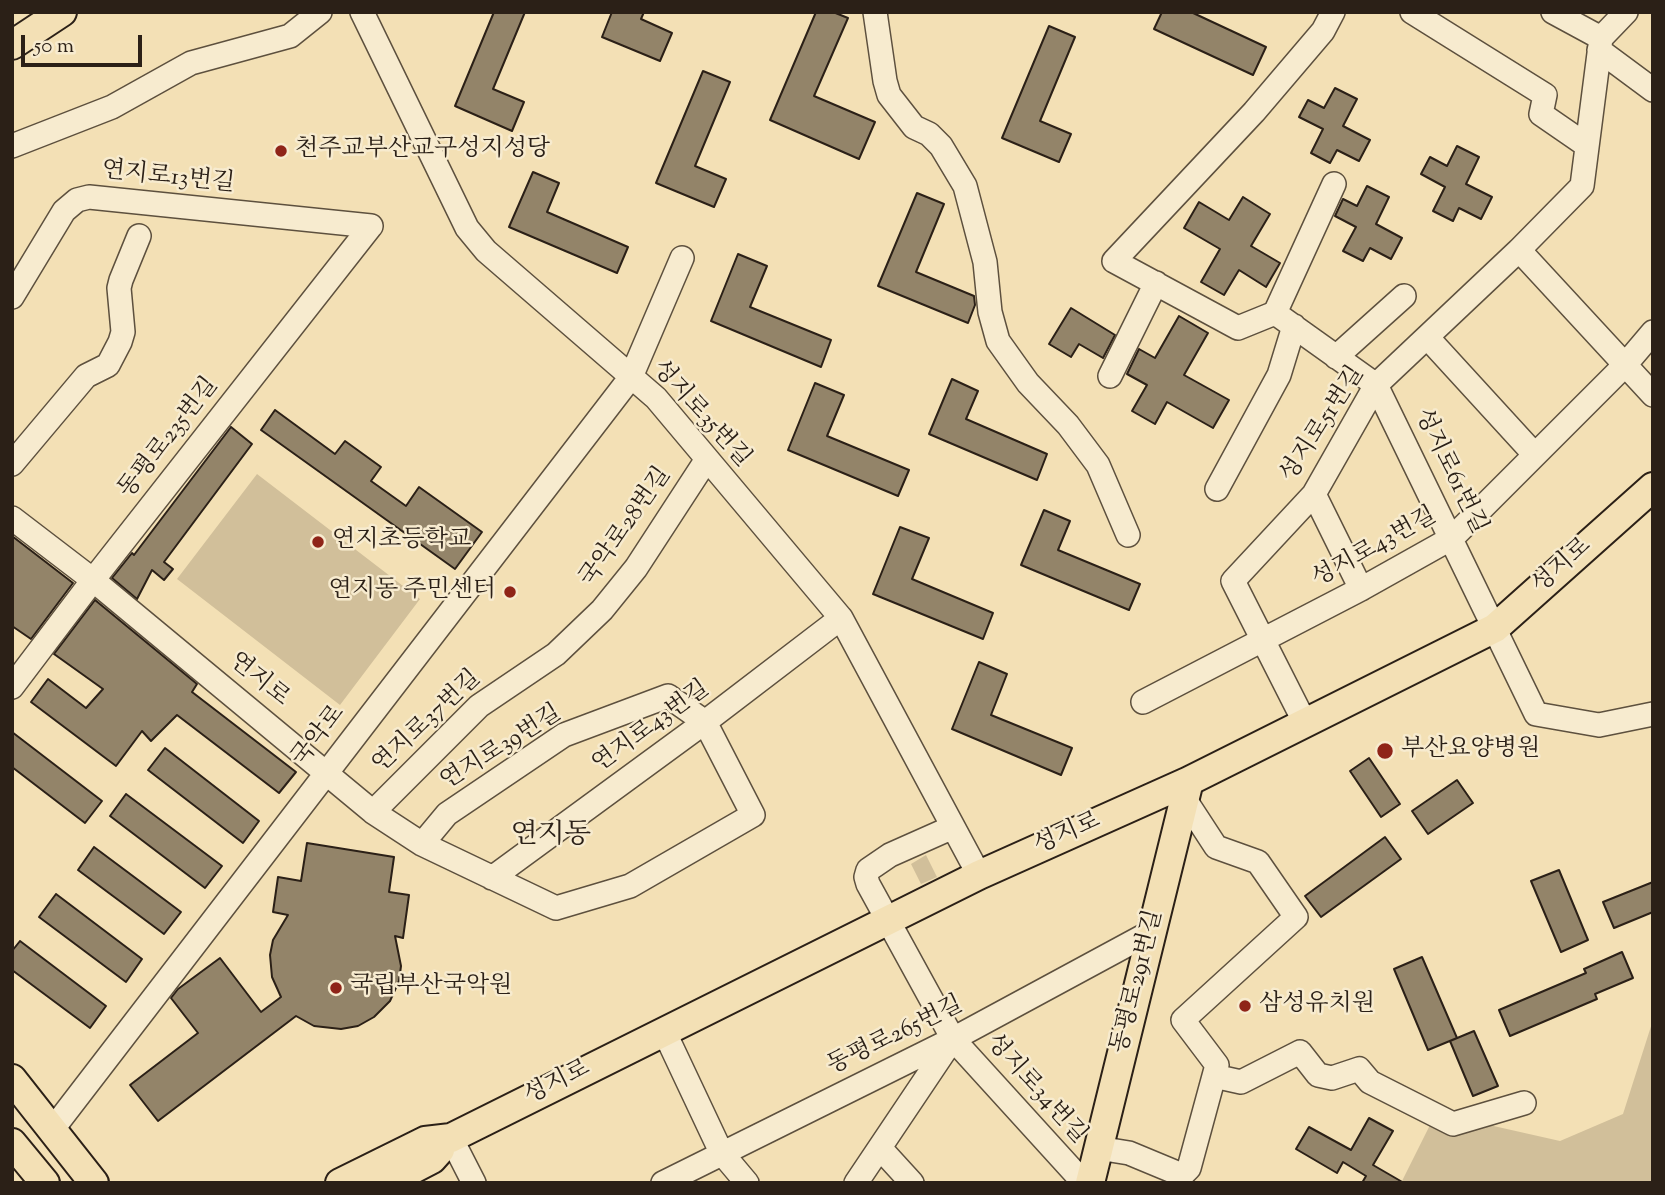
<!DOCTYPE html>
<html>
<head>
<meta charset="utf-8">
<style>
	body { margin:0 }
	#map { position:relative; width:1665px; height:1195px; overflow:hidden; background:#f3e0b5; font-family:"Sorts Mill Goudy",serif }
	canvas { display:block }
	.frame { position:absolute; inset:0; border:14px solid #2b2017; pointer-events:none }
	.scale { position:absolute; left:21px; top:35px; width:121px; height:32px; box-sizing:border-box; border:4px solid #2b2017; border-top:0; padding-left:9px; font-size:21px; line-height:24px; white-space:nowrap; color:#2b2017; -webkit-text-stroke:5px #f7ebcf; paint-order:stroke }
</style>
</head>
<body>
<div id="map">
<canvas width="1665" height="1195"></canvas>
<div class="frame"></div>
<div class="scale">50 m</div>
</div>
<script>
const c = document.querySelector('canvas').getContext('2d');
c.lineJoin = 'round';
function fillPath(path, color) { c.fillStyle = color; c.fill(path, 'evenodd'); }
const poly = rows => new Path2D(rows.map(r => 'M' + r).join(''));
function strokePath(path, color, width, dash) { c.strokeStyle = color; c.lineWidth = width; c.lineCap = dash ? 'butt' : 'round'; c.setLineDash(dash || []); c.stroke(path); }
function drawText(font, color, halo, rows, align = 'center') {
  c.font = font + ' "Sorts Mill Goudy","Noto Serif KR",serif'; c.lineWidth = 5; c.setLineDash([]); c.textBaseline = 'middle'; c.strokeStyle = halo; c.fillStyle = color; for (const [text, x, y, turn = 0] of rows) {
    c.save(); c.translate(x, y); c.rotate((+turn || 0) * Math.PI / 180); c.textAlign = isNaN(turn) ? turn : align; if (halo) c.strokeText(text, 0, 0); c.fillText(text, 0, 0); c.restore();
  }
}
fillPath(poly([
	[257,474,420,599,340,705,177,579],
	[926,855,937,877,921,884,911,864],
	[1653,1020,1653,1183,1401,1183,1436,1113,1560,1141,1623,1114]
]), '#d1bf9a');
const building = poly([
	[494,12,525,12,493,89,524,102,512,131,455,106,494,12],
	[612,12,644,12,641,19,672,33,660,61,602,37,612,12],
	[816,12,833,12,848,18,814,96,875,122,859,159,770,120,816,12],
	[1162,12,1191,12,1266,47,1253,75,1154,29,1162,12],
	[1049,26,1075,37,1040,121,1071,134,1059,162,1002,138,1049,26],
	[703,71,730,82,695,166,726,179,714,207,656,183,703,71],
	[1335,88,1357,99,1343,126,1370,140,1359,161,1337,150,1330,163,1311,153,1323,129,1299,117,1308,100,1324,108,1335,88],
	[1457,146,1479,157,1466,184,1492,197,1481,219,1459,208,1453,221,1433,211,1445,187,1421,174,1430,157,1447,166,1457,146],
	[533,172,559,183,547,212,628,247,617,273,509,227,533,172],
	[1367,186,1389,197,1376,224,1402,238,1391,259,1370,248,1363,261,1343,251,1356,227,1335,216,1343,199,1357,206,1367,186],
	[917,193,944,204,916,272,974,296,975,305,968,323,878,286,917,193],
	[1243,197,1270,214,1251,246,1280,263,1266,287,1239,270,1224,295,1201,282,1220,249,1184,228,1199,202,1229,220,1243,197],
	[738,254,767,266,750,307,831,340,821,367,711,321,738,254],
	[1071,308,1115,335,1103,358,1079,344,1071,357,1049,344,1071,308],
	[1179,316,1208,333,1184,375,1229,400,1213,428,1167,402,1155,424,1132,411,1147,385,1127,374,1139,349,1155,358,1179,316],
	[952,379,978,391,966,419,1047,454,1037,480,929,434,952,379],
	[815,383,844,395,827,436,909,470,898,496,788,450,815,383],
	[275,410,335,454,345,441,381,467,371,481,406,506,419,487,482,532,455,569,261,430,275,410],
	[231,427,252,444,164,562,173,569,164,580,152,570,137,599,112,578,132,553,134,555,231,427],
	[1044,510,1070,521,1058,550,1140,584,1129,610,1021,565,1044,510],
	[900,527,929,538,912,579,993,613,983,639,873,594,900,527],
	[12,536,73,583,31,639,12,626,12,536],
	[95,600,197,684,192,692,296,772,279,793,177,715,151,741,142,731,116,766,31,702,48,679,86,708,103,689,54,654,95,600],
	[979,662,1007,674,991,715,1072,748,1061,775,952,729,979,662],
	[12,732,102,801,85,823,12,767,12,732],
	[165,748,259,821,243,843,148,770,165,748],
	[1369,758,1400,804,1381,817,1350,771,1369,758],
	[1457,780,1473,803,1428,834,1412,811,1457,780],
	[126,794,222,866,205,888,110,816,126,794],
	[1385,837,1401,859,1321,917,1305,896,1385,837],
	[307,843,394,857,389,892,409,895,403,938,395,936,401,966,399,981,390,1001,374,1017,358,1026,341,1029,314,1026,296,1016,158,1121,130,1085,198,1033,171,998,178,989,220,958,261,1012,281,997,272,977,270,955,273,940,288,915,273,912,278,877,301,881,307,843],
	[94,847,181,912,164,934,78,870,94,847],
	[1559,870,1588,940,1561,952,1531,881,1559,870],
	[1653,882,1653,912,1614,928,1603,902,1653,882],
	[56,894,142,959,126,982,39,917,56,894],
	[20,941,106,1006,90,1028,12,970,12,951,20,941],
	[1622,952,1633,978,1595,994,1597,999,1510,1036,1499,1010,1586,973,1584,969,1622,952],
	[1422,957,1457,1038,1428,1050,1394,969,1422,957],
	[1474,1031,1498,1086,1473,1096,1450,1041,1474,1031],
	[1369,1118,1393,1131,1373,1165,1404,1183,1362,1183,1366,1176,1343,1162,1337,1173,1296,1149,1309,1127,1351,1150,1369,1118]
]);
fillPath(building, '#938469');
strokePath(building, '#2b2017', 2);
const minor = poly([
	[362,12,467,228,486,251,656,398,841,618,979,875],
	[875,12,885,81,889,95,914,127,929,134,941,146,965,186,985,262,990,312,998,341,1028,383,1068,425,1098,465,1128,535],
	[1333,12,1323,31,1254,112,1114,261,1238,328,1275,313,1334,184],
	[1412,12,1545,95,1541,114,1586,145],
	[1553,12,1601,38],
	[1601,38,1626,12],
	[1599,50,1653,90],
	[12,146,112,107,191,63,290,36,320,12],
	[1519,250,1653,395],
	[12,297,64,211,77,200,89,197,371,226],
	[1275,313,1376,385,1536,714,1599,725,1653,714],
	[1427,337,1535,455],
	[1336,357,1404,296],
	[1110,376,1156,283],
	[12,464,86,376,108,365,120,342,123,332,119,288,121,280,139,236],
	[1217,489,1279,375,1294,326],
	[1314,494,1361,589],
	[12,518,93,580,373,812,422,844,556,908,630,886,753,815,705,722,668,696,564,735,447,814,422,844],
	[12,687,93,580,371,226],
	[1143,702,1361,589,1452,538,1625,365,1653,332],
	[1305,723,1233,581,1314,494,1376,385,1519,250,1582,186,1601,38],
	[373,812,479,706,556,654,602,610,636,568,707,459],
	[953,827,890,855,868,870,866,877,868,884,953,1039,1084,1183],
	[492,878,705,722,841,618],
	[664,1031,721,1152,747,1183],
	[1214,1076,1241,1082,1300,1052,1318,1075,1332,1078,1359,1069,1370,1082,1453,1124,1524,1103],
	[52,1130,631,377,682,258],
	[451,1138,474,1183],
	[880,1148,912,1183],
	[1098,1148,1129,1153,1182,1175,1189,1168,1217,1065,1183,1020,1296,917,1258,862,1216,847,1184,798],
	[663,1183,953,1039,1151,932],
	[856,1183,952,1040]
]);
const major = poly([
	[12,45,62,12],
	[12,1079,94,1183],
	[12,1143,45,1183],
	[340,1183,425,1141,451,1138,979,875,1189,781,1495,628,1653,487],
	[386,1183,432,1159,440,1150],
	[1090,1183,1189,781]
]);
strokePath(minor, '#5d503e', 26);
strokePath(major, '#2b2017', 32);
strokePath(minor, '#f7ebcf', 23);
strokePath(major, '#f3e0b5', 28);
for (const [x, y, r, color] of [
	[281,151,7,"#8f2418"],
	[318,542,7,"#8f2418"],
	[510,592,7,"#8f2418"],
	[1385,751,9,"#8f2418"],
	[336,988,7,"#8f2418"],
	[1245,1006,7,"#8f2418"]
]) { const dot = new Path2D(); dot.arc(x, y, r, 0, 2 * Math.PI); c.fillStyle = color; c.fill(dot); strokePath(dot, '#f7ebcf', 2.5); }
drawText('24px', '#2b2017', '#f7ebcf', [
	["천주교부산교구성지성당",295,151],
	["연지초등학교",332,542],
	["연지동 주민센터",496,592,"right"],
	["부산요양병원",1401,751],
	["국립부산국악원",350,988],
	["삼성유치원",1259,1006]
], 'left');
drawText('24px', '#2b2017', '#f7ebcf', [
	["연지로13번길",168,179,6],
	["성지로35번길",700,415,48],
	["성지로51번길",1324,425,-57],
	["동평로235번길",170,439,-52],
	["성지로61번길",1449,472,64],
	["국악로28번길",627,528,-55],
	["성지로43번길",1375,549,-29],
	["성지로",1563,567,-42],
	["연지로",258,681,39],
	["연지로37번길",428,723,-43],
	["연지로43번길",652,728,-36],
	["국악로",320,737,-52],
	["연지로39번길",502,749,-32],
	["성지로",1068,835,-24],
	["동평로291번길",1139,982,-76],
	["동평로265번길",896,1037,-26],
	["성지로",558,1084,-27],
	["성지로34번길",1035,1090,48]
]);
drawText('28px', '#2b2017', '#f7ebcf', [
	["연지동",551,837]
]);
</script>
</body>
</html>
